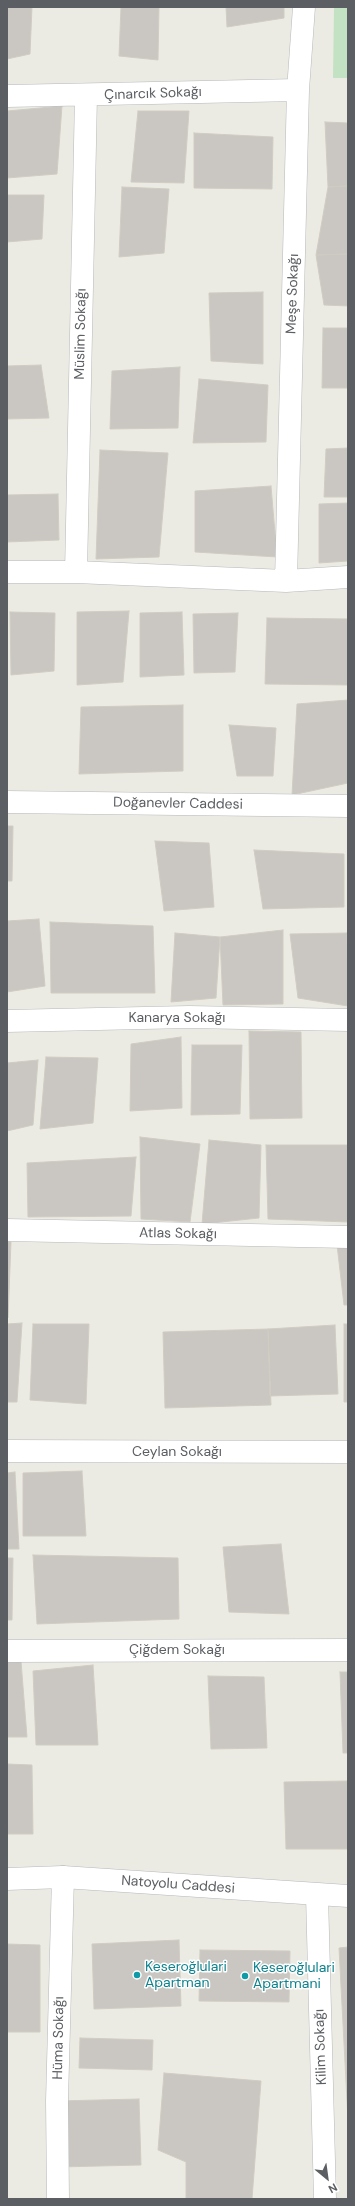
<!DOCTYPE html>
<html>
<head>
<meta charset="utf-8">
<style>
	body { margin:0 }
	#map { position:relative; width:355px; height:2206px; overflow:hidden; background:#ecebe3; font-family:"DM Sans",sans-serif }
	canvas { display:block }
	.frame { position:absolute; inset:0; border:8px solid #5b5e62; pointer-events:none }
	.north { position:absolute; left:307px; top:2158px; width:40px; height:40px; -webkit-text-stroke:3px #fff; paint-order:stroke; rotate:151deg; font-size:11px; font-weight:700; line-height:16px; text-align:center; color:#5b5e62 }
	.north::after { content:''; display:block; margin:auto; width:14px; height:18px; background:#5b5e62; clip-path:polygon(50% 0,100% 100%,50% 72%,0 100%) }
</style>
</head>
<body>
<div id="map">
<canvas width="355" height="2206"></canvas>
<div class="frame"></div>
<div class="north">N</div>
</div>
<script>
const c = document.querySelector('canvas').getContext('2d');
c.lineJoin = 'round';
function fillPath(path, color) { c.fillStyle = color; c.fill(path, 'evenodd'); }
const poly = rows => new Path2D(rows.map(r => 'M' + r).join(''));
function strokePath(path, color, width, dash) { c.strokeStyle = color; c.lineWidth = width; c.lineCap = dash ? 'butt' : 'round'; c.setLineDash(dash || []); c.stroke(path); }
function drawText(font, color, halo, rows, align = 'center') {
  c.font = font + ' "DM Sans",sans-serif'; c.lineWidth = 3; c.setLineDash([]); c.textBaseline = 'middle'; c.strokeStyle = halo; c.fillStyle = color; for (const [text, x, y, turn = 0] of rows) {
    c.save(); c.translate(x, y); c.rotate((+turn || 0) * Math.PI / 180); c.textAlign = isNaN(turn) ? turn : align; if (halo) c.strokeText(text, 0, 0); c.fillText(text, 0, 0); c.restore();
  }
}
fillPath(poly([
	[334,7,348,7,348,78,333,78]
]), '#c2e2c3');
const building = poly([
	[7,7,32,7,30,54,7,59,7,7],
	[121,7,159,7,158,60,119,56,121,7],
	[226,7,284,7,284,18,227,27,226,7],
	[62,106,57,174,7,178,7,111,62,106],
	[138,111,189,111,184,183,131,182,138,111],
	[325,122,348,123,348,186,328,187,325,122],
	[194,133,273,137,272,189,194,188,194,133],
	[348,186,348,254,316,255,328,187,348,186],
	[122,187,169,189,164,253,119,257,122,187],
	[7,195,44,195,42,239,7,242,7,195],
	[348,254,348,306,324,305,316,255,348,254],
	[263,292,263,364,211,361,209,293,263,292],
	[323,328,348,328,348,388,322,388,323,328],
	[41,365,49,418,7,419,7,366,41,365],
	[180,367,178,428,110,429,112,371,180,367],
	[199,379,268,385,266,442,193,443,199,379],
	[348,448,348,497,324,497,326,449,348,448],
	[100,450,168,453,159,557,96,559,100,450],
	[271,486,277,557,195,552,195,491,271,486],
	[58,494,59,540,7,542,7,495,58,494],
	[348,503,348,561,319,563,319,504,348,503],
	[129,611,123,682,77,685,77,612,129,611],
	[10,612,55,613,54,671,11,675,10,612],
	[182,612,184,675,140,677,140,613,182,612],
	[238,613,235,672,194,673,193,614,238,613],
	[267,618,348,619,348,685,265,684,267,618],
	[348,700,348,783,292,795,297,704,348,700],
	[183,705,183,771,79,774,81,707,183,705],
	[229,725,276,728,273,776,237,776,229,725],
	[7,826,13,826,12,881,7,881,7,826],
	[155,841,209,843,214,907,164,911,155,841],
	[254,850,344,854,344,907,263,909,254,850],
	[39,919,45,986,7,992,7,921,39,919],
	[50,922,153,926,155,993,51,993,50,922],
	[283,930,283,1004,223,1005,220,937,283,930],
	[175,933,220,937,216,998,171,1002,175,933],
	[347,933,348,1006,298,998,290,934,347,933],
	[249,1031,301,1032,302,1118,250,1119,249,1031],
	[181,1037,182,1108,130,1111,131,1044,181,1037],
	[192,1045,242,1045,240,1114,191,1115,192,1045],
	[46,1057,98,1058,93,1123,40,1129,46,1057],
	[38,1060,33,1125,7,1131,7,1063,38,1060],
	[140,1137,200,1144,190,1222,141,1219,140,1137],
	[209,1140,261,1145,259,1218,202,1224,209,1140],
	[266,1145,348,1145,348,1222,268,1219,266,1145],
	[136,1157,131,1216,28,1217,27,1163,136,1157],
	[7,1242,11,1242,8,1318,7,1318,7,1242],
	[337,1245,348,1246,348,1305,344,1305,337,1245],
	[22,1323,17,1402,7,1402,7,1324,22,1323],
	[33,1324,89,1324,86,1404,30,1400,33,1324],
	[344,1324,348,1324,348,1402,344,1402,344,1324],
	[335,1325,338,1394,270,1396,268,1329,335,1325],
	[268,1329,271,1405,165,1408,163,1332,268,1329],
	[82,1471,86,1536,23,1536,23,1473,82,1471],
	[15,1472,19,1549,7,1549,7,1473,15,1472],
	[281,1544,289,1614,229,1612,223,1547,281,1544],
	[33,1555,178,1558,179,1619,37,1624,33,1555],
	[7,1558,13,1558,12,1620,7,1620,7,1558],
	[7,1661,21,1661,27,1737,7,1737,7,1661],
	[93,1665,98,1745,36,1745,33,1671,93,1665],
	[340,1672,348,1672,348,1753,343,1753,340,1672],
	[208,1676,264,1677,267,1748,211,1749,208,1676],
	[7,1764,32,1765,33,1834,7,1834,7,1764],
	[348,1781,348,1849,286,1849,284,1782,348,1781],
	[179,1940,181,2006,94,2009,92,1944,179,1940],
	[7,1944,40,1945,40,2032,7,2032,7,1944],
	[348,1947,348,2120,339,1948,348,1947],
	[200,1950,290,1951,289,2002,199,2001,200,1950],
	[80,2038,153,2040,152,2070,79,2068,80,2038],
	[164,2073,261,2081,252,2199,186,2199,186,2162,158,2150,164,2073],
	[139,2099,141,2165,59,2167,57,2101,139,2099]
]);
fillPath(building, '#cac7c2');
strokePath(building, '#d0ccc2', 1);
const street = poly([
	[7,96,298,90],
	[7,572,76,572,286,581,348,577],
	[76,572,86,96],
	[286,581,298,90,304,7],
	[7,802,348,806],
	[7,1021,189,1017,348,1020],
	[7,1230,348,1237],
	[7,1451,348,1452],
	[7,1651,348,1650],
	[317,1895,325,2199],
	[58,2199,57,2101,63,1877]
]);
const secondary = poly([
	[7,1879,63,1877,348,1896]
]);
strokePath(street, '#b5b8bc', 23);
strokePath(secondary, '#b5b7bc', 23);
strokePath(street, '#fff', 22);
strokePath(secondary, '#fff', 22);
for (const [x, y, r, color] of [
	[137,1975,4,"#0f9aa8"],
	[245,1976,4,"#0f9aa8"]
]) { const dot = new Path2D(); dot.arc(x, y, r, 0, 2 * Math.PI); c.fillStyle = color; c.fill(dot); strokePath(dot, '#fff', 1.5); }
drawText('14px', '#5b5e62', '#fff', [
	["Çınarcık Sokağı",153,94,-2],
	["Meşe Sokağı",293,294,-88],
	["Müslim Sokağı",81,334,-89],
	["Doğanevler Caddesi",178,804,1],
	["Kanarya Sokağı",177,1018],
	["Atlas Sokağı",178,1234,1],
	["Ceylan Sokağı",177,1452],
	["Çiğdem Sokağı",177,1650],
	["Natoyolu Caddesi",178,1885,4],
	["Hüma Sokağı",59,2038,-89],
	["Kilim Sokağı",321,2047,-92]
]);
drawText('14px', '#0d838f', '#fff', [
	["Keseroğlulari",145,1967],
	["Apartman",145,1983],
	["Keseroğlulari",253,1968],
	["Apartmani",253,1984]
], 'left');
</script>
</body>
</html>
